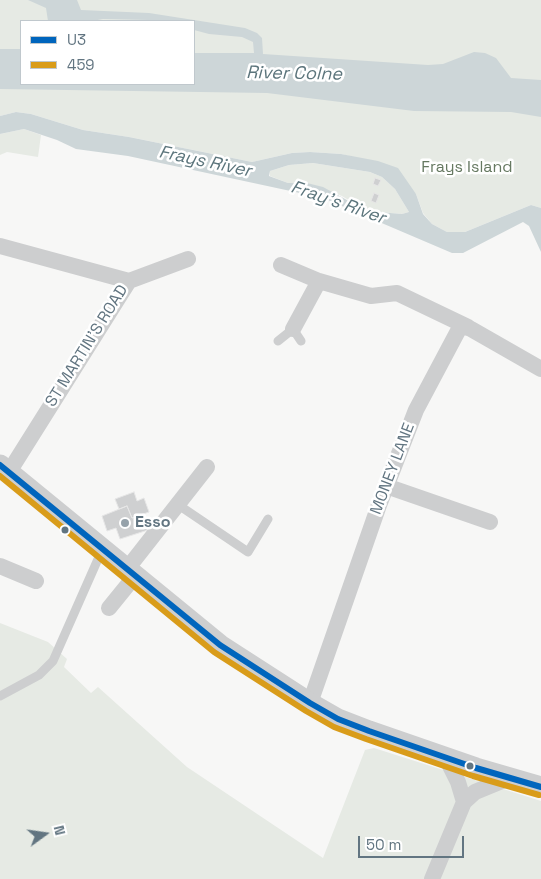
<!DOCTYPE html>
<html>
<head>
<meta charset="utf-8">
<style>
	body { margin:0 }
	#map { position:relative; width:541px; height:879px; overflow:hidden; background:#f7f7f6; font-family:"Space Grotesk",sans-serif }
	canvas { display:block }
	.legend { position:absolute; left:20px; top:20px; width:175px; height:65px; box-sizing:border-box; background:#fff; border:1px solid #c0c8cd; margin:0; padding:6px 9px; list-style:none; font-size:15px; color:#627581 }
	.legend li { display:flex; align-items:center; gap:10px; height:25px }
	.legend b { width:25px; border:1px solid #c0c8cd }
	.north { position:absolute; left:20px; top:809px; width:50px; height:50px; -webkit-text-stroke:4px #fff; paint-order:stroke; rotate:76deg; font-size:14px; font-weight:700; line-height:20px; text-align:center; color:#627581 }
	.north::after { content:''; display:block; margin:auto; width:18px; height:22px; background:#627581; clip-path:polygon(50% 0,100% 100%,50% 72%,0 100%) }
	.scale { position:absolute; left:358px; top:836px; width:106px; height:22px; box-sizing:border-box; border:2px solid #627581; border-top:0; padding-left:6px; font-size:15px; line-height:18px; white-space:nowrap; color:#627581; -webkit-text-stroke:4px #fff; paint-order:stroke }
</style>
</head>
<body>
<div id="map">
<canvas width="541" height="879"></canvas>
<ul class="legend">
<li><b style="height:6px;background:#0065bd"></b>U3</li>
<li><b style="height:6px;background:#d99c1a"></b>459</li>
</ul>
<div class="north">N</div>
<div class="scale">50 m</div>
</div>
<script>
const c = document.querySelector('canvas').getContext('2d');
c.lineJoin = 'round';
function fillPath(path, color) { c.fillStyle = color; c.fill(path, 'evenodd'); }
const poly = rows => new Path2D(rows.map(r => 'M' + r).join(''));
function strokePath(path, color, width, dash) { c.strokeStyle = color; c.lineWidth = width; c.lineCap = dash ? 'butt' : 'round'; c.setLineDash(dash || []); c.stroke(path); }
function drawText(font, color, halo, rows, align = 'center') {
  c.font = font + ' "Space Grotesk",sans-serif'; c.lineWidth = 5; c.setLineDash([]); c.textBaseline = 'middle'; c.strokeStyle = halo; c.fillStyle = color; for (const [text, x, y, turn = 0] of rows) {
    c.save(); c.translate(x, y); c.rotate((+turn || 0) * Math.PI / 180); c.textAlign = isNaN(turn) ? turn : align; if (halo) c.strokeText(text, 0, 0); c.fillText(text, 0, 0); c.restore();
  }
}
fillPath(poly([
	[0,0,541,0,541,208,531,205,465,232,447,232,432,224,423,213,416,194,361,159,341,154,310,152,292,153,252,162,129,137,83,130,31,114,16,112,0,116],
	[21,21,194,21,194,84,21,84],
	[24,129,41,135,38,157,7,152,0,155,0,134],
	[313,163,370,172,382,177,395,189,409,212,402,214,367,211,342,196,307,183,288,183,270,176,270,171,289,165],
	[0,623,48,642,67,659,64,667,91,693,98,687,187,767,323,858,365,750,374,748,541,801,541,879,0,879]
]), '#e6eae4');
fillPath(poly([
	[28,0,77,0,81,10,149,13,245,28,257,33,262,38,263,54,428,65,443,64,474,52,485,53,496,58,511,78,541,80,541,117,511,112,414,111,267,93,0,89,0,49,21,49,21,84,194,84,194,53,254,53,253,42,242,37,209,34,194,30,194,21,103,19,92,21,48,21,46,8],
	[16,112,31,114,83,130,129,137,252,162,292,153,310,152,341,154,378,161,398,168,416,194,423,214,432,224,447,232,465,232,531,205,541,208,541,252,529,226,523,222,463,253,452,253,323,198,128,156,76,149,57,140,24,129,0,134,0,116],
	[313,163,370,172,382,177,395,189,409,212,402,214,367,211,323,187,307,183,288,183,269,176,270,171,289,165]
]), '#cdd6d8');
const building = poly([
	[375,178,381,180,378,186,373,184,375,178],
	[374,193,379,195,376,203,371,201,374,193],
	[134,492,137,501,144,498,149,512,132,518,127,506,119,509,115,499,134,492],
	[127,506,132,518,143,515,148,530,120,539,116,528,107,531,102,516,127,506]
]);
fillPath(building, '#cfd0d1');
strokePath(building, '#e6e6e6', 1);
strokePath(poly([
	[278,341,293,329,301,341],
	[177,504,248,552,268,519],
	[0,696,39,675,53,661,102,550]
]), '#cdcecf', 9);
strokePath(poly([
	[0,246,129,281,9,472],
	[281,265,319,281,371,296,397,293,468,327],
	[129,281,188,259],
	[293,329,319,281],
	[386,486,490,522],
	[0,566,36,581],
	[127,569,207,467],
	[109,608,135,576],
	[310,703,379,505,416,410,459,329,465,327,471,329,541,369],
	[446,758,458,782,464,802],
	[432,879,464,802,475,792,509,778]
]), '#cdcecf', 16);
strokePath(poly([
	[0,465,220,645,310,703,338,719,369,731,476,768,541,787]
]), '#cdcecf', 21);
strokePath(poly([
	[0,465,220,645,310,703,338,719,369,731,476,768,541,787]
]), '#0065bd', 6);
strokePath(poly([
	[0,476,214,652,306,711,334,727,366,739,473,776,539,795]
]), '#d99c1a', 6);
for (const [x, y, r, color] of [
	[125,523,5,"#96a2aa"],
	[65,530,4.5,"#627581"],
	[470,766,4.5,"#627581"]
]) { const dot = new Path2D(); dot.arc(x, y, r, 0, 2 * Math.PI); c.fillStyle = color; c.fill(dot); strokePath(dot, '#fff', 2); }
drawText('16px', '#667961', '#fff', [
	["Frays Island",467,168]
]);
drawText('16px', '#627581', '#fff', [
	["ST MARTIN'S ROAD",87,346,-58],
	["MONEY LANE",393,469,-69]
]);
drawText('bold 16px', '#627581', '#fff', [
	["Esso",135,523]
], 'left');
drawText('italic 18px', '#5c757c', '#fff', [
	["River Colne",294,74,1],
	["Frays River",205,162,12],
	["Fray's River",338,203,19]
]);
</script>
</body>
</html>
